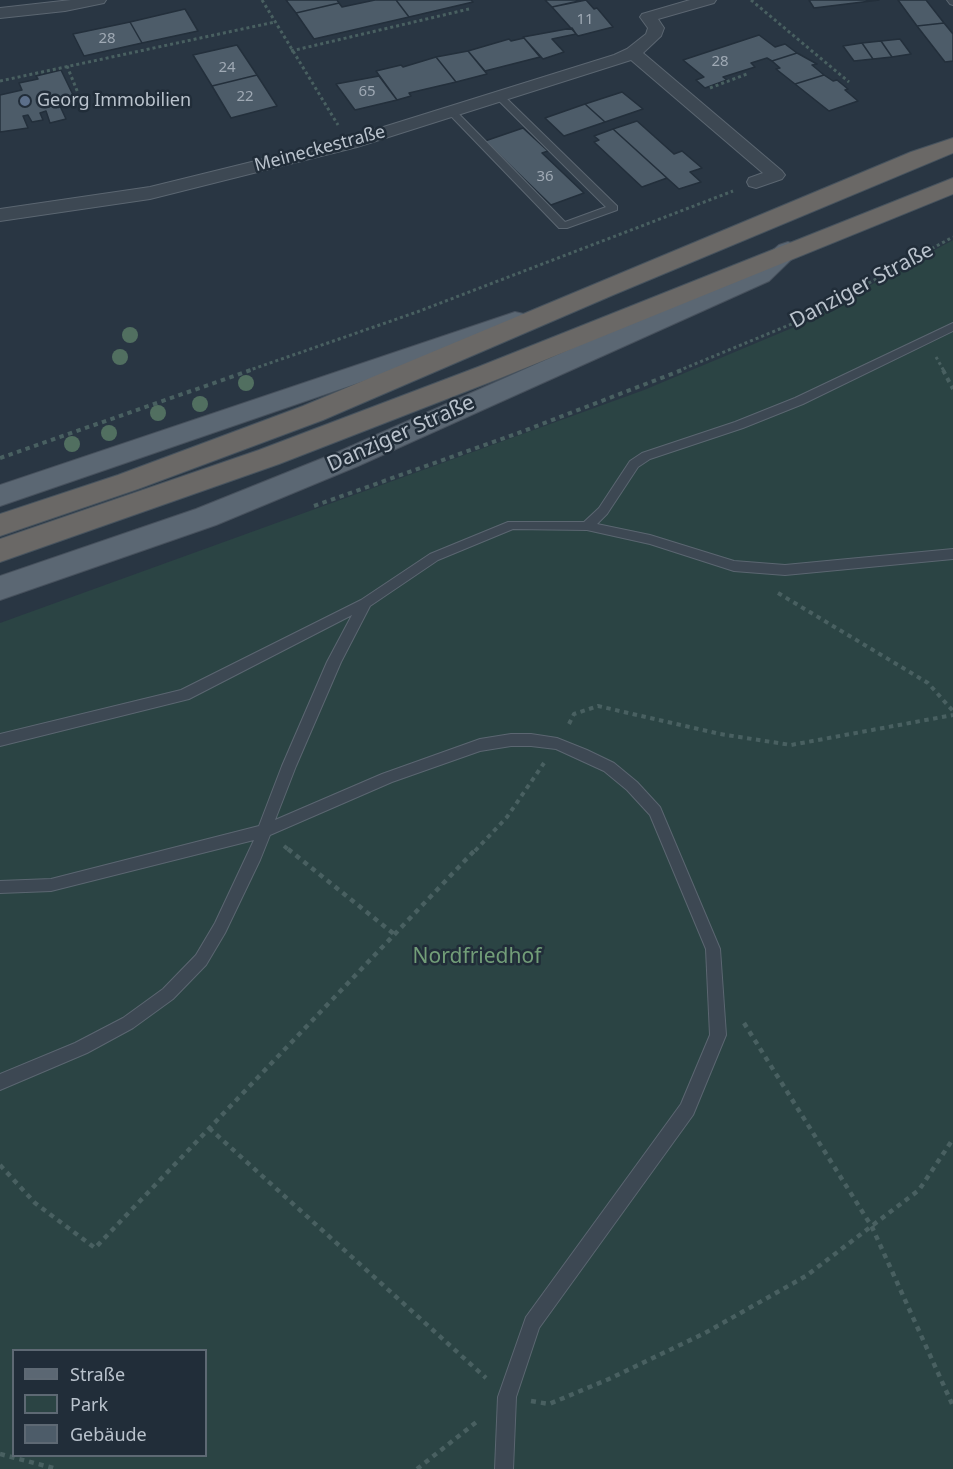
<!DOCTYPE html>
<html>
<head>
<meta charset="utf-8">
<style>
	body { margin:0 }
	#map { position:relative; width:953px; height:1469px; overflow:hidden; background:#293643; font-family:"Noto Sans",sans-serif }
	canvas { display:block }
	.legend { position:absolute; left:12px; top:1349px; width:195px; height:108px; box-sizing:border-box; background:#212d39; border:2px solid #5e6974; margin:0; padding:8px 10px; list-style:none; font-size:18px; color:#bac3cd }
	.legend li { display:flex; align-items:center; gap:12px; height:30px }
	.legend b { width:30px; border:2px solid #5e6974 }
</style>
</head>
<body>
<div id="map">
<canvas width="953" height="1469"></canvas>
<ul class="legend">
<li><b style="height:8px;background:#5b6773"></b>Straße</li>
<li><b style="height:16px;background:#2b4444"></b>Park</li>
<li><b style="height:16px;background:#4d5c69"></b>Gebäude</li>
</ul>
</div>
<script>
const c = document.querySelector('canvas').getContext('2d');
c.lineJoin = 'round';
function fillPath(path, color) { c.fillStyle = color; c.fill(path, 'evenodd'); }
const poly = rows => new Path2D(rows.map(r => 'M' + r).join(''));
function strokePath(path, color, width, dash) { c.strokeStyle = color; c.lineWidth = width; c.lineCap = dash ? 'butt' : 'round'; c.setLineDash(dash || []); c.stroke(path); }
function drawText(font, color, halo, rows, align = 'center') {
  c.font = font + ' "Noto Sans",sans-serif'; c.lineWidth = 5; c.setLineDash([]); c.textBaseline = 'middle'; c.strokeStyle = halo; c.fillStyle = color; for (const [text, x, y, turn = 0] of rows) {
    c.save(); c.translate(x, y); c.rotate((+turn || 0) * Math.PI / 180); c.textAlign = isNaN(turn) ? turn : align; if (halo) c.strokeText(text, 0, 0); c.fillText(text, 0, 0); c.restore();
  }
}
fillPath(poly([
	[953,240,953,1469,0,1469,0,623,644,390,792,328],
	[14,1350,206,1350,206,1456,14,1456]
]), '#2b4444');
const building = poly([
	[286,0,337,0,339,3,296,13,286,0],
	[375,0,396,0,409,17,314,39,296,13,339,3,342,7,375,0],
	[396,0,471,0,473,2,409,17,396,0],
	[545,0,583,0,552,7,545,0],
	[586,0,594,9,597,8,613,27,578,36,552,7,586,0],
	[809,0,879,0,814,8,809,0],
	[898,0,926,0,944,23,917,26,898,0],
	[185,9,198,31,142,43,130,22,185,9],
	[130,22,142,43,84,56,73,34,130,22],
	[944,23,953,34,953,61,945,62,917,26,944,23],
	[572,28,576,34,552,39,564,52,543,59,523,37,572,28],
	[759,35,775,47,785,44,797,53,772,61,767,58,751,63,755,67,723,77,727,80,705,88,696,80,704,77,683,60,759,35],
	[524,38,540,57,485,71,468,51,509,39,511,41,524,38],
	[900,39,911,54,892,57,881,41,900,39],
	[881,41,892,57,873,59,862,43,881,41],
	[862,43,873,59,854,61,843,46,862,43],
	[237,45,257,75,212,86,193,55,237,45],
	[468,51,487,74,456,82,436,57,468,51],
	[797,53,817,64,812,65,824,75,795,84,776,69,780,68,772,61,797,53],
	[436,57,456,82,409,93,411,96,397,100,376,71,401,65,403,67,436,57],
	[61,70,74,97,86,94,89,100,60,106,66,119,50,123,46,111,40,113,43,120,32,122,28,115,23,116,28,128,0,132,0,95,22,90,19,83,38,79,36,76,61,70],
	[257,75,277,106,231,118,212,86,257,75],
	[824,75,833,81,837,80,848,89,845,90,858,101,829,111,795,84,824,75],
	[379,76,397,100,355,110,336,84,379,76],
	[622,92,643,109,605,122,585,104,622,92],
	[585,104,605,122,564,136,545,118,585,104],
	[637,121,674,154,682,151,702,168,690,172,701,182,679,189,613,129,637,121],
	[523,128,548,151,542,153,584,193,551,205,485,141,523,128],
	[613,129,667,178,642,187,594,142,599,140,594,136,613,129]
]);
fillPath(building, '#4d5c69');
strokePath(building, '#232f3b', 1.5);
const service = poly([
	[947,0,953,0,953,5,950,4,947,0],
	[497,95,503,95,617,206,617,210,567,228,559,228,447,112,455,110,565,222,606,207,497,99,497,95],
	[953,323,953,331,803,404,743,428,650,459,638,467,607,514,597,524,650,535,734,561,785,565,953,549,953,559,785,575,734,571,650,544,587,530,513,529,438,560,370,606,341,662,296,766,275,820,382,774,480,739,511,734,531,734,557,738,587,750,614,763,637,782,660,807,720,949,726,1035,693,1115,539,1328,516,1397,513,1469,495,1469,498,1397,526,1317,681,1104,710,1035,706,949,650,815,627,790,604,771,556,749,531,746,511,746,480,751,392,782,270,835,260,860,225,933,206,965,173,999,133,1028,87,1053,0,1090,0,1074,75,1043,123,1018,163,989,196,955,215,923,254,840,51,891,0,893,0,881,51,879,259,826,282,766,327,662,352,615,189,699,0,746,0,734,181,690,361,600,430,554,508,522,584,522,599,508,630,461,642,453,735,422,795,398,953,323]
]);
const minor = poly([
	[71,0,106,0,104,3,65,11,0,18,0,8,71,0],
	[690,0,716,0,714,3,658,19,664,28,661,36,643,53,782,171,785,175,782,179,756,188,749,186,747,182,749,178,763,173,631,60,357,147,150,199,0,221,0,209,150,187,345,139,614,55,627,49,646,34,648,28,640,17,642,14,690,0]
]);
const primary = poly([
	[788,242,797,245,801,250,769,281,358,466,216,525,0,600,0,576,196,509,338,452,751,269,779,245,788,242],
	[515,312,524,314,528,320,524,326,0,506,0,485,515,312]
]);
const trunk = poly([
	[953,138,953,153,613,295,323,420,138,489,0,536,0,514,118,475,303,406,911,152,953,138],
	[953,178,953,194,498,379,279,464,0,562,0,539,259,450,478,367,953,178]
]);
strokePath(service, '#5b6671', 2);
strokePath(minor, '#5b6671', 2);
strokePath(primary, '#47515d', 2);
strokePath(trunk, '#47535e', 2);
strokePath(poly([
	[262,0,338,125],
	[751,0,849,82],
	[291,51,469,9],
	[67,66,78,93],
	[0,81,275,22],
	[710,88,747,74],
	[936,357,944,371],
	[247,371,417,312,733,191],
	[678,371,799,321,953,237]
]), '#496061', 3, [3, 3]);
strokePath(poly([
	[943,370,953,389],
	[0,458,251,370],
	[314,506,521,432,682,370],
	[778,593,928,683,953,711],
	[569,724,574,714,598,706,720,734,791,745,953,715],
	[284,846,290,851],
	[475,851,507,817,544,763]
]), '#496061', 4, [4.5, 4.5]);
strokePath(poly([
	[288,849,394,934],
	[744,1023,872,1227,953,1406],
	[209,1128,486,1378],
	[0,1165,35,1203,95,1248,476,849],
	[531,1401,549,1404,609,1379,705,1333,806,1276,919,1190,953,1139],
	[0,1454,57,1469],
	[417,1469,479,1420]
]), '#496061', 4.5, [5, 5]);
fillPath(service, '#3d4853');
fillPath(minor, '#3d4853');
fillPath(primary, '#5b6773');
fillPath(trunk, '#6a6866');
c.fillStyle = '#516f60';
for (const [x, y] of [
	[130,335],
	[120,357],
	[246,383],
	[200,404],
	[158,413],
	[109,433],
	[72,444]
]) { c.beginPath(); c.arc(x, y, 8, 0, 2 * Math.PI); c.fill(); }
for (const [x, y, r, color] of [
	[25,101,6,"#5c6f8a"]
]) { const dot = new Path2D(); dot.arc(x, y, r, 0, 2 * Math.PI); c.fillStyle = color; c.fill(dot); strokePath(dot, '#212d39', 2); }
drawText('15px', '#9fa9b4', null, [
	["11",585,20],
	["28",107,39],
	["28",720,62],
	["24",227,68],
	["65",367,92],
	["22",245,97],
	["36",545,177]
]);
drawText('18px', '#bac3cd', '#212d39', [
	["Georg Immobilien",37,101]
], 'left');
drawText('18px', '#bac3cd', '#212d39', [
	["Meineckestraße",320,149,-15]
]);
drawText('21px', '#bac3cd', '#212d39', [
	["Danziger Straße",862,286,-28],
	["Danziger Straße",401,434,-24]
]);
drawText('21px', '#729d78', '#212d39', [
	["Nordfriedhof",477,957]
]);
</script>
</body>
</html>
